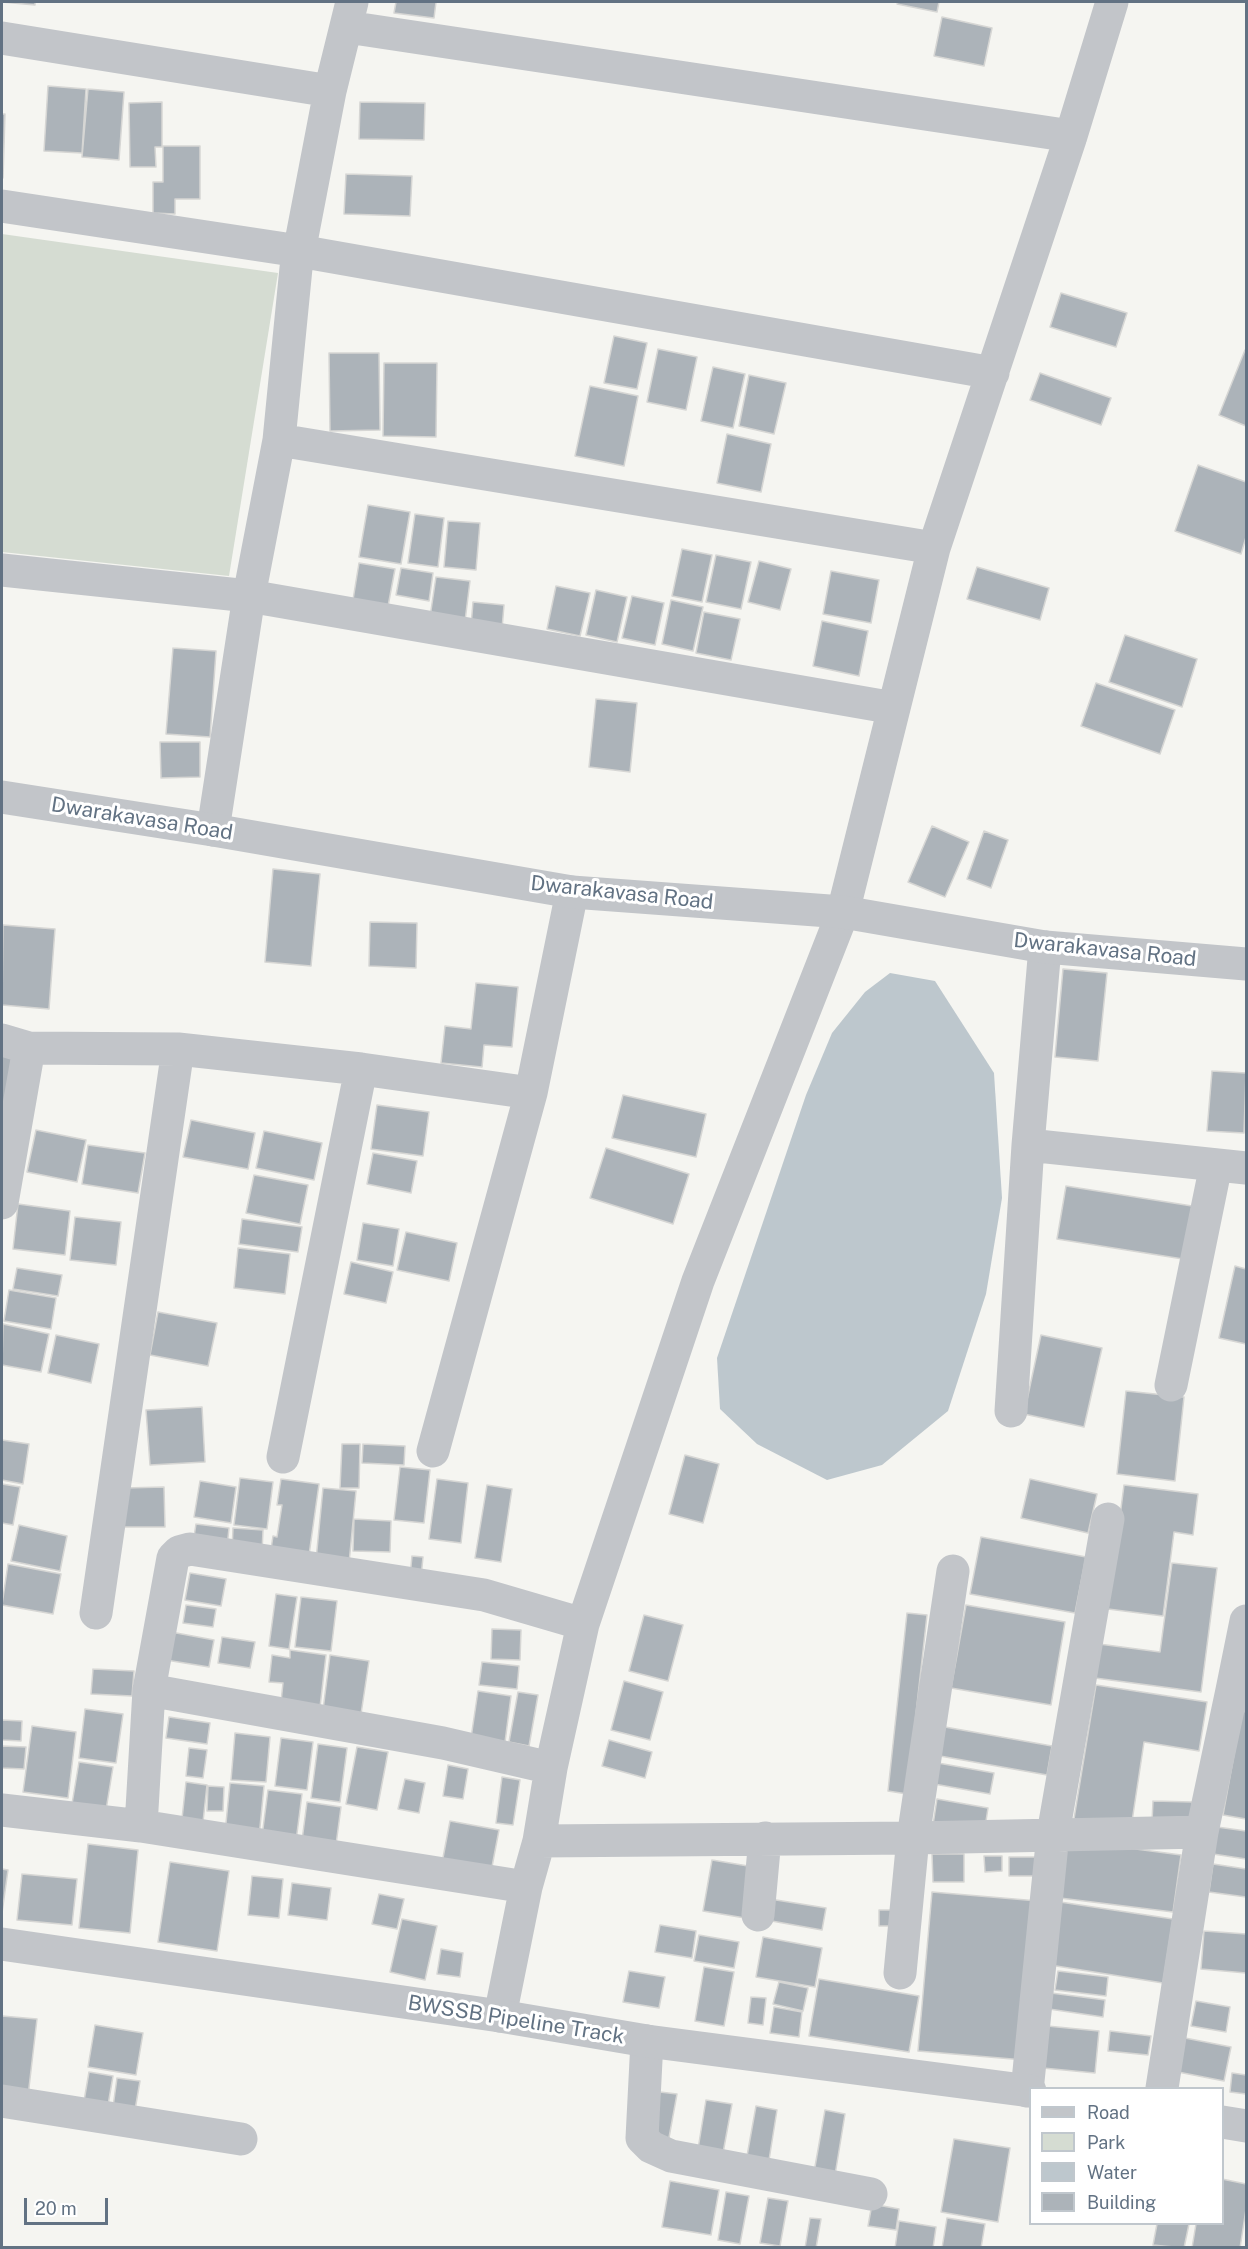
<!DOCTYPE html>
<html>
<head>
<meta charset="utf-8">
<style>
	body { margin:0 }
	#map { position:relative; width:1248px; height:2249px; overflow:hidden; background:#f5f5f1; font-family:"Public Sans",sans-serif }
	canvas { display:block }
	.frame { position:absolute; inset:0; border:3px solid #627283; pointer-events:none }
	.legend { position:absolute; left:1029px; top:2087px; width:195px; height:138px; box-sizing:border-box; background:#fff; border:2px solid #c0c7cd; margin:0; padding:8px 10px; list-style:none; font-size:18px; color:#627283 }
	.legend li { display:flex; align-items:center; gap:12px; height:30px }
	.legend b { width:30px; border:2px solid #c0c7cd }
	.scale { position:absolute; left:24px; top:2198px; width:84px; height:27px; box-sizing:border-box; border:3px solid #627283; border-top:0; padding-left:8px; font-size:18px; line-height:21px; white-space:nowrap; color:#627283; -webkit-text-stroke:4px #fff; paint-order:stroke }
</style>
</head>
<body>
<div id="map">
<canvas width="1248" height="2249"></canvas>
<div class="frame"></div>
<ul class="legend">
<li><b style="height:8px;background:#c2c5c9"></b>Road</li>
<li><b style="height:16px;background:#d5dcd2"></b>Park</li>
<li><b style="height:16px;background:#bdc7cd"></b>Water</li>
<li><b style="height:16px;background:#acb3b9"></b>Building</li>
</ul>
<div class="scale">20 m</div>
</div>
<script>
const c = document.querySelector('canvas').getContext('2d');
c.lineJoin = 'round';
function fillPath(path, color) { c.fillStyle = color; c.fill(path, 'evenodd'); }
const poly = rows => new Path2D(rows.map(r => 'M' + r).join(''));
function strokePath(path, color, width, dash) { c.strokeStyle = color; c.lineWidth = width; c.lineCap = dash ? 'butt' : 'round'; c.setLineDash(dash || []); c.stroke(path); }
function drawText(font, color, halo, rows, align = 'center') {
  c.font = font + ' "Public Sans",sans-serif'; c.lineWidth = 6; c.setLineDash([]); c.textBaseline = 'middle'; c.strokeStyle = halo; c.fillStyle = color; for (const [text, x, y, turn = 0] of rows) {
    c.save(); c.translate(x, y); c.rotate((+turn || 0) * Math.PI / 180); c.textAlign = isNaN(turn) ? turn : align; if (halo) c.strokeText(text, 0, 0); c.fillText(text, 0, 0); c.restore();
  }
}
fillPath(poly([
	[2,234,278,273,229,576,2,552]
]), '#d5dcd2');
fillPath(poly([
	[890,973,935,981,994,1073,1002,1198,986,1294,948,1411,882,1465,827,1480,757,1444,720,1409,717,1358,806,1095,832,1033,865,992]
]), '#bdc7cd');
const building = poly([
	[2,2,35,2,35,5,2,2],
	[396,2,436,2,434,18,394,13,396,2],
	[898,2,939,2,937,12,897,4,898,2],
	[942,17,992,28,984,66,934,56,942,17],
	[48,86,86,89,82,153,44,151,48,86],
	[88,89,124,92,119,160,82,157,88,89],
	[162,102,162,147,155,147,156,167,130,167,129,103,162,102],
	[360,102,425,103,424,140,359,139,360,102],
	[2,114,5,114,3,178,2,178,2,114],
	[163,146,200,146,200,199,175,199,175,214,153,213,153,182,163,182,163,146],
	[346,174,412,176,410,216,344,214,346,174],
	[1061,293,1127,313,1116,347,1050,327,1061,293],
	[614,336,647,343,637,389,604,383,614,336],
	[658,349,697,357,686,410,647,402,658,349],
	[1245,350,1246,351,1246,426,1219,415,1245,350],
	[329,353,379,353,380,430,330,431,329,353],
	[384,363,437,363,436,437,383,436,384,363],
	[713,367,745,374,733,428,701,421,713,367],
	[1040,373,1111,398,1101,425,1030,400,1040,373],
	[749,375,786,383,774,434,739,426,749,375],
	[590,386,638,396,624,466,575,456,590,386],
	[727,434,771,444,761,492,717,483,727,434],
	[1198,465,1246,482,1246,537,1241,554,1175,531,1198,465],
	[368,505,410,512,401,564,359,557,368,505],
	[415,514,444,518,438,567,408,563,415,514],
	[448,521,480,523,476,570,444,567,448,521],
	[682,549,712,555,702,602,672,596,682,549],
	[716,555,751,562,741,609,706,602,716,555],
	[759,561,791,569,780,610,748,602,759,561],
	[359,563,395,569,386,617,351,612,359,563],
	[977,567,1049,588,1040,620,967,599,977,567],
	[401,568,433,573,429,601,396,595,401,568],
	[831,571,879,580,871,623,823,614,831,571],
	[436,577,470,581,465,621,430,617,436,577],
	[556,586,590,593,580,636,547,629,556,586],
	[596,590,627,597,617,642,586,635,596,590],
	[632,596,664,603,655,645,622,638,632,596],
	[671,600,703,607,693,651,662,644,671,600],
	[473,602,504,605,502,629,471,626,473,602],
	[704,612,740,619,731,660,696,653,704,612],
	[822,621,868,631,859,676,813,666,822,621],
	[1125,635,1197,659,1182,707,1109,682,1125,635],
	[173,648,216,651,210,737,166,734,173,648],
	[1096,683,1175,710,1160,754,1081,726,1096,683],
	[596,699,637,703,630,772,589,767,596,699],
	[160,742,200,742,200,777,161,778,160,742],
	[932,826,969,842,945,897,908,882,932,826],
	[984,831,1008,840,991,888,967,879,984,831],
	[273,869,320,874,311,966,265,962,273,869],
	[370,922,417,923,416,968,369,966,370,922],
	[3,925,55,929,49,1009,2,1005,3,925],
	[1063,969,1107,973,1098,1061,1055,1057,1063,969],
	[476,983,518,987,512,1047,484,1045,482,1067,441,1063,445,1026,471,1029,476,983],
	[2,1047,21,1050,11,1103,2,1102,2,1047],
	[1212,1071,1246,1073,1244,1133,1207,1131,1212,1071],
	[623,1095,706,1114,696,1157,612,1138,623,1095],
	[377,1105,429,1112,423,1156,371,1149,377,1105],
	[191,1120,255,1133,248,1169,183,1157,191,1120],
	[36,1130,86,1140,77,1182,27,1172,36,1130],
	[264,1131,322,1143,314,1180,256,1168,264,1131],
	[88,1145,145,1153,138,1193,82,1184,88,1145],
	[606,1148,689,1174,673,1224,590,1198,606,1148],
	[373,1153,417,1161,411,1193,367,1184,373,1153],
	[254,1175,308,1185,300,1224,246,1213,254,1175],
	[1066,1186,1192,1206,1183,1259,1057,1239,1066,1186],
	[18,1204,70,1211,65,1255,13,1249,18,1204],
	[75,1217,121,1222,116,1265,70,1260,75,1217],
	[242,1219,302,1227,298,1252,239,1244,242,1219],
	[363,1223,399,1229,393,1266,357,1260,363,1223],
	[406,1232,457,1243,449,1281,397,1270,406,1232],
	[238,1248,290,1254,285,1294,234,1288,238,1248],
	[351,1262,393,1272,386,1303,344,1294,351,1262],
	[1235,1266,1246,1269,1246,1344,1219,1338,1235,1266],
	[17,1268,62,1275,58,1296,13,1289,17,1268],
	[9,1290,56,1298,51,1329,4,1321,9,1290],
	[158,1312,217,1323,208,1366,150,1355,158,1312],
	[3,1324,49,1334,41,1372,2,1365,3,1324],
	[56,1335,99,1344,91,1383,48,1373,56,1335],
	[1041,1335,1102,1348,1084,1427,1024,1414,1041,1335],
	[1126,1391,1184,1397,1175,1481,1117,1474,1126,1391],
	[202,1407,205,1462,150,1465,146,1410,202,1407],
	[2,1440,29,1444,23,1484,2,1480,2,1440],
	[342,1444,360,1444,359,1488,340,1488,342,1444],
	[363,1444,405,1446,404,1465,362,1463,363,1444],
	[685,1455,719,1464,703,1523,669,1514,685,1455],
	[400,1467,430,1470,424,1523,394,1520,400,1467],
	[240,1478,273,1482,267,1529,234,1525,240,1478],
	[281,1479,319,1484,308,1562,270,1556,273,1536,277,1537,282,1505,277,1505,281,1479],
	[437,1479,468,1483,461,1543,429,1539,437,1479],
	[1030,1479,1097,1494,1088,1533,1021,1518,1030,1479],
	[200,1481,236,1487,231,1523,194,1517,200,1481],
	[2,1484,20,1487,13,1525,2,1523,2,1484],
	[487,1485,512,1489,501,1562,475,1558,487,1485],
	[1124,1485,1198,1494,1193,1535,1174,1532,1163,1616,1108,1609,1124,1485],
	[164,1487,165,1527,124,1527,124,1488,164,1487],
	[323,1488,356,1491,349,1563,316,1560,323,1488],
	[354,1519,391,1521,390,1552,353,1551,354,1519],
	[196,1524,229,1528,227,1547,193,1543,196,1524],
	[19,1525,67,1536,60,1571,11,1561,19,1525],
	[233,1528,263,1530,262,1553,232,1551,233,1528],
	[981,1537,1086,1557,1075,1613,970,1594,981,1537],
	[412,1556,423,1557,421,1577,410,1577,412,1556],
	[1172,1563,1217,1568,1201,1692,1095,1678,1099,1644,1160,1652,1172,1563],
	[8,1564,61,1574,53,1614,2,1605,8,1564],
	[190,1573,226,1579,221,1606,185,1600,190,1573],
	[276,1594,297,1597,289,1649,269,1646,276,1594],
	[301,1597,337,1601,331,1651,295,1647,301,1597],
	[186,1605,216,1609,213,1627,183,1623,186,1605],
	[966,1605,1065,1622,1051,1705,951,1688,966,1605],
	[907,1613,927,1615,907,1794,888,1791,907,1613],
	[644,1615,683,1625,668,1681,629,1671,644,1615],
	[492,1629,521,1630,520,1660,491,1659,492,1629],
	[171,1632,214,1640,209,1667,166,1660,171,1632],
	[222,1637,255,1642,250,1668,218,1663,222,1637],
	[290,1650,326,1655,320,1707,281,1702,283,1683,269,1682,272,1655,290,1658,290,1650],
	[330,1655,369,1661,361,1714,323,1710,330,1655],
	[482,1662,519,1666,517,1689,479,1685,482,1662],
	[93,1669,134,1671,132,1696,91,1694,93,1669],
	[624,1681,663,1692,650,1740,611,1730,624,1681],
	[1096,1685,1207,1702,1199,1751,1144,1742,1131,1828,1074,1819,1096,1685],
	[478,1691,511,1696,505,1742,471,1738,478,1691],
	[518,1692,538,1695,529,1746,509,1742,518,1692],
	[1243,1705,1246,1705,1246,1819,1223,1815,1243,1705],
	[85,1709,123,1714,116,1763,79,1758,85,1709],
	[169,1717,210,1723,207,1744,166,1738,169,1717],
	[2,1720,22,1721,21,1741,2,1740,2,1720],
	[32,1726,76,1732,68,1798,23,1792,32,1726],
	[945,1727,1052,1746,1047,1775,940,1756,945,1727],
	[235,1733,270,1737,266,1782,231,1780,235,1733],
	[281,1738,313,1742,307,1790,275,1786,281,1738],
	[609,1740,652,1752,645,1778,602,1766,609,1740],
	[318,1744,347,1748,340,1802,311,1798,318,1744],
	[2,1746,26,1747,24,1769,2,1768,2,1746],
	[357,1747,388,1752,377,1810,346,1804,357,1747],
	[189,1748,207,1750,203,1778,186,1776,189,1748],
	[79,1762,113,1767,106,1810,72,1804,79,1762],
	[938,1763,994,1773,990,1794,934,1784,938,1763],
	[448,1765,468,1769,463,1799,443,1796,448,1765],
	[502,1777,520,1780,513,1825,496,1823,502,1777],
	[405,1779,425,1783,419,1813,398,1809,405,1779],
	[186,1782,207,1785,202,1831,181,1828,186,1782],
	[230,1783,264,1786,259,1837,225,1833,230,1783],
	[208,1786,224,1787,223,1811,207,1811,208,1786],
	[268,1790,302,1794,295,1849,261,1844,268,1790],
	[937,1799,988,1808,984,1834,933,1825,937,1799],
	[1153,1801,1192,1802,1191,1823,1152,1822,1153,1801],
	[307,1802,341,1807,335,1852,301,1848,307,1802],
	[450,1821,499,1830,491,1872,442,1863,450,1821],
	[1217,1827,1246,1831,1246,1859,1213,1854,1217,1827],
	[1068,1840,1181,1855,1173,1912,1060,1898,1068,1840],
	[88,1844,138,1850,130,1933,79,1928,88,1844],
	[932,1854,964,1854,964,1882,933,1882,932,1854],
	[984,1856,1002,1856,1002,1871,985,1872,984,1856],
	[1009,1857,1039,1857,1039,1876,1009,1876,1009,1857],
	[712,1860,754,1867,745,1918,703,1911,712,1860],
	[170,1862,229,1871,217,1951,158,1942,170,1862],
	[1213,1864,1246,1869,1246,1897,1209,1892,1213,1864],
	[2,1869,8,1870,2,1913,2,1869],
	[22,1874,77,1879,72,1925,17,1920,22,1874],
	[252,1876,283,1879,279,1918,248,1915,252,1876],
	[292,1883,331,1888,327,1920,288,1915,292,1883],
	[932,1892,1038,1901,1024,2060,918,2051,932,1892],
	[379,1894,404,1899,397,1929,372,1924,379,1894],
	[770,1899,826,1908,822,1930,766,1920,770,1899],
	[1060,1902,1173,1919,1163,1983,1050,1965,1060,1902],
	[879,1910,900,1910,900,1926,879,1926,879,1910],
	[402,1919,437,1926,425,1980,390,1972,402,1919],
	[660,1925,696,1931,692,1958,655,1952,660,1925],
	[1204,1931,1246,1934,1246,1973,1201,1969,1204,1931],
	[699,1935,739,1942,734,1968,694,1961,699,1935],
	[763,1937,822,1948,815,1987,756,1977,763,1937],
	[441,1949,463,1953,460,1977,437,1974,441,1949],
	[704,1967,734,1972,724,2026,695,2021,704,1967],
	[629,1971,665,1977,659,2008,623,2002,629,1971],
	[1058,1971,1108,1977,1106,1996,1055,1990,1058,1971],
	[819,1979,919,1996,909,2052,809,2036,819,1979],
	[779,1982,808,1988,803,2011,773,2004,779,1982],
	[1051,1993,1105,2000,1103,2017,1049,2009,1051,1993],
	[751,1997,766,1998,763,2025,748,2023,751,1997],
	[1196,2001,1230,2007,1226,2032,1191,2026,1196,2001],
	[774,2007,802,2012,799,2037,770,2033,774,2007],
	[2,2016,37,2019,28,2096,2,2093,2,2016],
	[95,2025,143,2033,136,2075,88,2067,95,2025],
	[1047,2026,1099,2031,1095,2073,1043,2068,1047,2026],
	[1110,2031,1151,2036,1148,2055,1108,2051,1110,2031],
	[1185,2038,1231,2047,1224,2081,1178,2072,1185,2038],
	[89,2072,113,2076,108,2105,84,2101,89,2072],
	[1232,2073,1246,2075,1246,2094,1230,2092,1232,2073],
	[117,2078,140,2081,135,2110,113,2107,117,2078],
	[660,2092,677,2094,668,2143,651,2140,660,2092],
	[706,2100,732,2104,723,2153,698,2149,706,2100],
	[756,2106,777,2110,769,2160,747,2156,756,2106],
	[825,2110,845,2114,834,2181,813,2178,825,2110],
	[954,2139,1010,2148,998,2222,941,2212,954,2139],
	[1222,2179,1246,2184,1246,2209,1240,2248,1192,2248,1196,2224,1222,2224,1222,2179],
	[670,2181,719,2190,711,2235,662,2227,670,2181],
	[726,2192,749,2196,740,2244,718,2240,726,2192],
	[768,2198,788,2201,780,2246,760,2243,768,2198],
	[872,2204,899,2209,896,2230,868,2226,872,2204],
	[810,2218,821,2219,816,2248,805,2248,810,2218],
	[947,2218,985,2224,981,2248,942,2248,947,2218],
	[899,2221,936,2227,933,2248,895,2248,899,2221],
	[1157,2224,1189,2224,1184,2248,1153,2245,1157,2224]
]);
fillPath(building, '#acb3b9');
strokePath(building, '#d6d6d4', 1.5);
strokePath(poly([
	[347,27,1071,136],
	[2,38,330,91],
	[2,206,299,251,993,373],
	[279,440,934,548],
	[2,570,249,596,894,708],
	[213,830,249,596,279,440,296,268,330,91,352,2],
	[2,1040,29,1048,178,1049,361,1069,531,1093,572,892],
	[1028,1145,1246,1168],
	[2,1203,29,1048],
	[1171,1385,1216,1165],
	[1011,1411,1028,1145,1045,947],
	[433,1451,531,1093],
	[283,1457,361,1069],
	[96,1613,178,1049],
	[1246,1621,1231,1695,1246,1696],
	[149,1690,443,1743,551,1768],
	[2,1810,141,1826,526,1887],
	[141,1826,149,1690,173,1558,179,1552,190,1549,484,1595,583,1624],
	[539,1841,913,1838,1202,1832],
	[758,1915,765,1838],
	[900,1973,913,1838,953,1571],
	[500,2016,526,1887,539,1841,551,1768,583,1624,698,1281,843,912,934,548,1071,136,1112,2],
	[647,2041,642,2138,651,2147,671,2156,871,2194],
	[1162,2088,1202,1832,1231,1695],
	[1027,2091,1053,1834,1108,1519],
	[2,2101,241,2139]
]), '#c2c5c9', 33);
strokePath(poly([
	[2,797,213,830,572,892,843,912,1045,947,1246,964],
	[2,1944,500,2016,647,2041,1030,2091],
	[1222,2122,1246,2126]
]), '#c2c5c9', 33);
drawText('21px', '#627283', '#fff', [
	["Dwarakavasa Road",142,819,9],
	["Dwarakavasa Road",622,893,6],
	["Dwarakavasa Road",1105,950,6],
	["BWSSB Pipeline Track",516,2020,9]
]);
</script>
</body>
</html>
